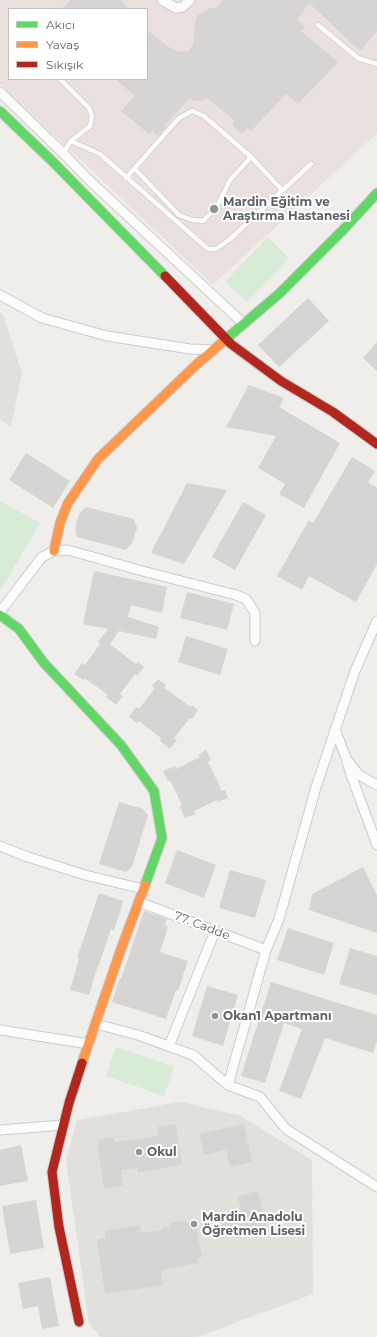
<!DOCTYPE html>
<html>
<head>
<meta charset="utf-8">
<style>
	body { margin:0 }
	#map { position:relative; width:377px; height:1337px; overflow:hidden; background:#efeeea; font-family:Montserrat,sans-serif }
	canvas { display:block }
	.legend { position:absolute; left:8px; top:8px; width:140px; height:72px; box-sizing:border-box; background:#fff; border:1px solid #bfc1c3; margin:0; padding:5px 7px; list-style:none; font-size:12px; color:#5f6368 }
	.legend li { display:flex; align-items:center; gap:8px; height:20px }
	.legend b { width:20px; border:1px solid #bfc1c3 }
</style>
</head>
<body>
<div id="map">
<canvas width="377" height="1337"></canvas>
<ul class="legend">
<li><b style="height:5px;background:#63d668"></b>Akıcı</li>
<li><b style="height:5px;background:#ff974d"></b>Yavaş</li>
<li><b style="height:5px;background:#b3261e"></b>Sıkışık</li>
</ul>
</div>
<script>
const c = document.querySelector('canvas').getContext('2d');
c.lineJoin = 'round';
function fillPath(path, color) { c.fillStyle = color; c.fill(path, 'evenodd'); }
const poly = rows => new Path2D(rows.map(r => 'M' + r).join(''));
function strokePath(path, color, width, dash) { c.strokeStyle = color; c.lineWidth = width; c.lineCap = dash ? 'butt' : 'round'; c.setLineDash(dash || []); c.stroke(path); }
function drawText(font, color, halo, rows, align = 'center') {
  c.font = font + ' Montserrat,sans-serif'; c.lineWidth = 4; c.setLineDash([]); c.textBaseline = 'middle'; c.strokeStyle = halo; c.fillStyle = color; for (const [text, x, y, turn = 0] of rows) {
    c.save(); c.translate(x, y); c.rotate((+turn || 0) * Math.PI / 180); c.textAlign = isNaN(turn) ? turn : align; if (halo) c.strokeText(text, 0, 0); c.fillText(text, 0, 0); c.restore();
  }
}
fillPath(poly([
	[0,312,3,315,22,374,11,426,0,420],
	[181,1102,239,1115,312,1160,313,1294,197,1337,101,1337,89,1324,66,1160,77,1120]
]), '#e2e0da');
fillPath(poly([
	[0,0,377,0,377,133,213,285,0,84],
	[9,9,147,9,147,79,9,79]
]), '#eae0de');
fillPath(poly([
	[268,237,289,258,247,302,225,282],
	[0,501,40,523,2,588,0,588],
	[116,1047,174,1067,164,1096,106,1076]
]), '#d8ebd6');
fillPath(poly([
	[70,0,121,0,128,9,62,9],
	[223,0,377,0,377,31,360,51,309,3,297,20,305,27,301,31,338,62,298,104,286,94,251,131,247,128,242,134,232,125,235,121,207,98,201,101,194,101,190,98,165,125,167,126,158,136,152,131,149,134,121,111,135,96,115,79,147,79,147,30,170,48,180,52,188,51,192,46,194,39,195,23,197,16,210,8,216,8],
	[308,298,329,321,279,367,258,345],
	[377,342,377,371,363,358],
	[249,385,284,398,279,407,340,443,304,508,279,494,285,484,258,468,276,436,226,427],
	[26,453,70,481,53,508,9,480],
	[352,457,375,471,368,482,377,488,377,564,356,602,309,576,302,590,277,576,309,520,313,523],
	[187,483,227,490,184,564,151,553],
	[243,502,266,515,235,570,212,557],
	[86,507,134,519,137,528,132,543,126,550,77,537,75,529,79,514],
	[94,571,167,587,162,613,131,605,128,617,159,627,156,639,119,631,110,644,136,664,138,662,144,667,137,676,135,674,120,694,123,696,116,705,106,697,107,694,84,678,83,680,74,674,82,663,85,665,100,644,98,642,108,629,83,624],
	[187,592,234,604,227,630,180,618],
	[186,636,228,649,220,675,178,662],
	[158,679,166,685,164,688,191,707,192,705,198,710,192,719,190,718,174,738,177,740,170,749,160,741,161,738,139,721,137,723,129,717,136,707,139,709,155,688,152,686],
	[206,750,211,760,208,762,222,791,225,790,228,798,218,802,217,800,194,811,196,814,185,818,180,807,182,805,170,780,168,781,163,771,175,766,176,769,200,757,198,755],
	[119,802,143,809,148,815,132,867,126,872,99,864],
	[177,850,216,865,204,898,165,883],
	[363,867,377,895,377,933,309,910,312,894],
	[230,870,266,880,255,918,219,908],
	[99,893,123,901,114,931,111,929,99,965,98,965,89,995,70,990,79,959,77,958],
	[144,911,167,919,165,925,168,927,160,952,188,961,178,991,176,990,166,1019,112,1002,120,978,121,979],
	[288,928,334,943,324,975,277,960],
	[350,948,377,956,377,995,339,984],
	[271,982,377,1015,377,1041,373,1053,325,1038,301,1099,279,1091,302,1029,284,1023,265,1083,241,1076],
	[207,986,238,995,223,1046,192,1036],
	[176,1124,182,1165,137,1173,137,1168,121,1170,123,1186,104,1189,97,1140,113,1137,114,1142,158,1136,157,1127],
	[244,1124,247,1138,246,1142,248,1143,252,1162,230,1167,226,1150,204,1155,199,1134],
	[21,1145,28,1181,0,1186,0,1150],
	[258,1191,267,1228,221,1238,217,1217,241,1211,238,1196],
	[36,1200,44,1248,10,1254,2,1206],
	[186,1220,186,1223,195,1221,202,1257,197,1258,198,1263,161,1270,163,1285,105,1294,97,1240,106,1238,105,1231,140,1225,142,1233,162,1230,162,1228,171,1226,170,1223],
	[50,1277,59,1326,42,1329,38,1306,23,1309,18,1283]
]), '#d6d5d3');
const lane = poly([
	[318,25,358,58,377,64],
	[60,79,89,108,92,116,90,126,71,141,63,153],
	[71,141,100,154,208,249,216,249,230,239,311,164],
	[135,169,179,215,192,220,203,221,217,207,230,180,251,157],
	[126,178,179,118,192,111,204,116,251,157,282,190]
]);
const street = poly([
	[162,0,176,8,183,7,190,0],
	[0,92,63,153,89,180,244,324],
	[0,295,42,318,107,336,190,349,214,350],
	[0,612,42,557,54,551,68,550,146,572,236,595,246,599,255,613,255,641],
	[335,729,346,758,351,775,377,845],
	[348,761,359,775,377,785],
	[0,846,25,856,85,875,143,889],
	[139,902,266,950],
	[96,1024,138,1035,193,1055,228,1085,260,1097,286,1129,377,1187],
	[0,1030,89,1044],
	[169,1046,215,931],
	[228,1085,266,950,279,919,316,787,355,671,377,621],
	[0,1130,63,1125]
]);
const fast = poly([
	[0,111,53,162,165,276],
	[226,339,280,293,344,229,377,193],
	[0,615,19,629,44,663,121,745,154,791,162,838,145,885]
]);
const slow = poly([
	[54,551,60,523,68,503,98,459,196,365,226,339],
	[82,1063,121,949,145,885]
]);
const jam = poly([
	[165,276,231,344,281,381,333,412,377,444],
	[79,1322,59,1227,52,1172,69,1103,82,1063]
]);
strokePath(lane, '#cbcccc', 6);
strokePath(street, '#cbcccc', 11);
strokePath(fast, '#cacacb', 11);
strokePath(slow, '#cacacb', 11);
strokePath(jam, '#cacacb', 11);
strokePath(lane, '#fdfcfc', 4.5);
strokePath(street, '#fdfcfc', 9);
strokePath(fast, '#63d668', 9);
strokePath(slow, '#ff974d', 9);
strokePath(jam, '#b3261e', 9);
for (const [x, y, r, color] of [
	[214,209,5,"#919496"],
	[215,1016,4,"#919496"],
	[139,1152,4,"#919496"],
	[194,1224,4,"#919496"]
]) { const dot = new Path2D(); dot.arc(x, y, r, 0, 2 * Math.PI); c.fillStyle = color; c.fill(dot); strokePath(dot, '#fff', 1.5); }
drawText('bold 12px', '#5f6368', '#fff', [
	["Mardin Eğitim ve",223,202],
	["Araştırma Hastanesi",223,216],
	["Okan1 Apartmanı",223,1016],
	["Okul",147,1152],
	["Mardin Anadolu",202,1217],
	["Öğretmen Lisesi",202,1231]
], 'left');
drawText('12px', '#5f6368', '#fff', [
	["77. Cadde",202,926,21]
]);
</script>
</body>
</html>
